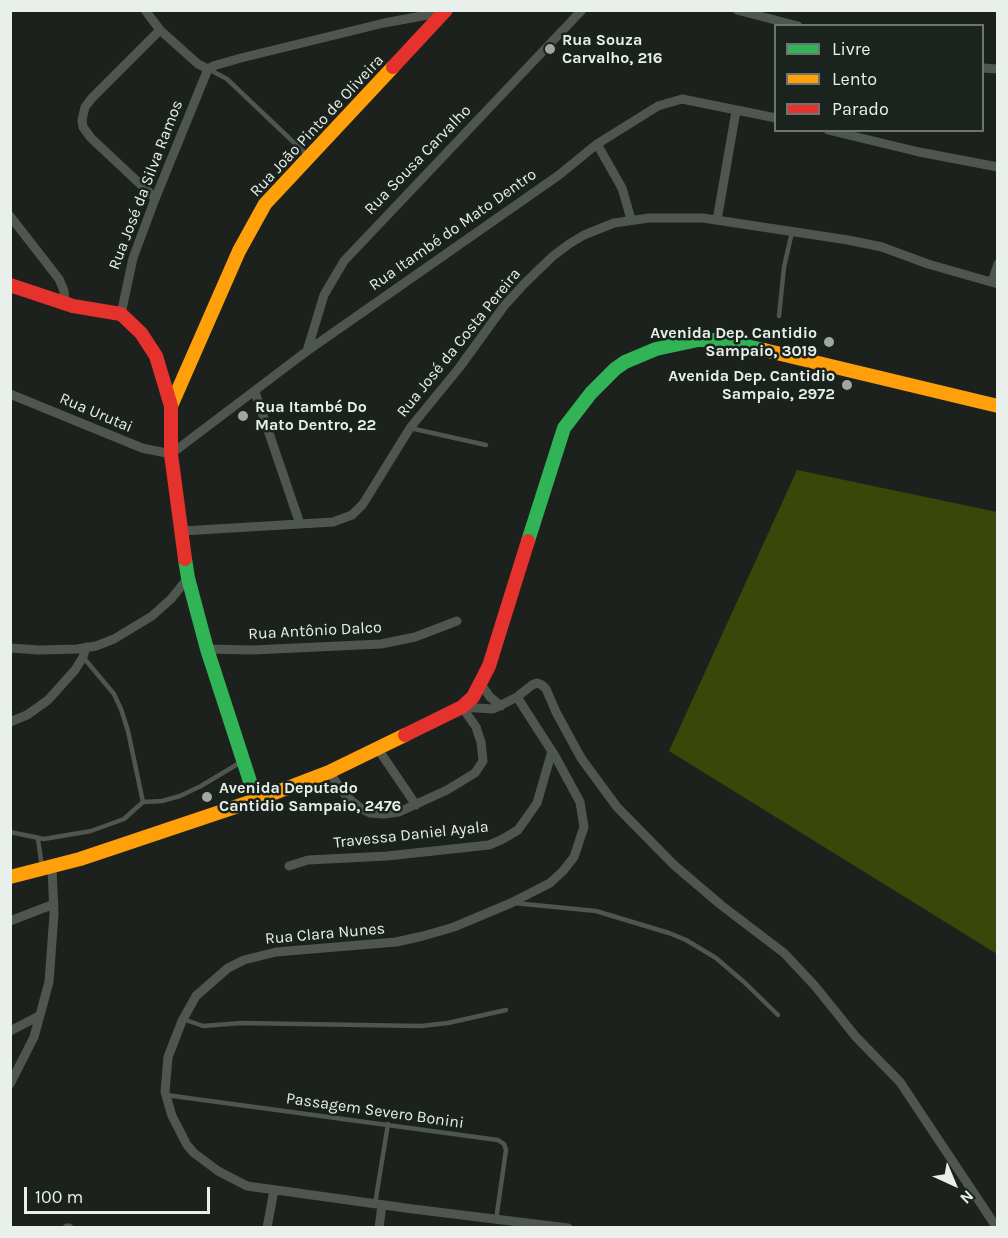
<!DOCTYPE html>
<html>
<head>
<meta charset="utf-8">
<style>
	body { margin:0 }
	#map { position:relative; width:1008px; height:1238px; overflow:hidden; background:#1c211e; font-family:Karla,sans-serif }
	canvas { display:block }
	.frame { position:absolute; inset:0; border:12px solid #e9efeb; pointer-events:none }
	.legend { position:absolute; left:774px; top:24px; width:210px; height:108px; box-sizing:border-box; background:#1a231e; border:2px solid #6d7570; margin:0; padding:8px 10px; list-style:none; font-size:18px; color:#e9efeb }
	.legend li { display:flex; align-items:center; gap:12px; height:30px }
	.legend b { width:30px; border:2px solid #6d7570 }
	.north { position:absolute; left:924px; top:1154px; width:60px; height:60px; -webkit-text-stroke:4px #1a231e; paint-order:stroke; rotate:136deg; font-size:16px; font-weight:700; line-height:24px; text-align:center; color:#e9efeb }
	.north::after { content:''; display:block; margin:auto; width:21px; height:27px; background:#e9efeb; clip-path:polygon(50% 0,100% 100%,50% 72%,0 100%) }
	.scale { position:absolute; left:24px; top:1187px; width:186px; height:27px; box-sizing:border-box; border:3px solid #e9efeb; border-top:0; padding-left:8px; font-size:18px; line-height:21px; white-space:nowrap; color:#e9efeb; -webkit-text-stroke:4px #1a231e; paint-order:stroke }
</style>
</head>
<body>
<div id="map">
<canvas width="1008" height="1238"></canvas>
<div class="frame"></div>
<ul class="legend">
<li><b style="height:8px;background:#30b455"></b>Livre</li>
<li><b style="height:8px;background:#ff9f0a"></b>Lento</li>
<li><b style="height:8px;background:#e5322d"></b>Parado</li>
</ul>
<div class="north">N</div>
<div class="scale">100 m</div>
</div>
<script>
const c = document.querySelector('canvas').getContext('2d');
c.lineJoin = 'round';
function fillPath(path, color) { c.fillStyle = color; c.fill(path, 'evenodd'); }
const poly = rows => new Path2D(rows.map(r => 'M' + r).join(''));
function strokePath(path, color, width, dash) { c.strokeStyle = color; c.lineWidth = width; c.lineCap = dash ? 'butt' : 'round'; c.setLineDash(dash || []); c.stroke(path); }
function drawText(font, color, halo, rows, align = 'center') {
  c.font = font + ' Karla,sans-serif'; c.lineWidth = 5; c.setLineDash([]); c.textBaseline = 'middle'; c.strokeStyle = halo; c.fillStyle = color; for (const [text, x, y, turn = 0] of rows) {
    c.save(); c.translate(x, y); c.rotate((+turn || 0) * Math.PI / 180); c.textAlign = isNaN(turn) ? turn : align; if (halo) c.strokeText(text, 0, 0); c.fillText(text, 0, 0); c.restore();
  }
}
fillPath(poly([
	[797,470,997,512,997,954,669,751]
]), '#394708');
strokePath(poly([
	[210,70,227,79,307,155],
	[779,316,784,267,792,232],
	[410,428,486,445],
	[143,802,162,801,180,796,201,786,241,762],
	[10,832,44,839,91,831,124,819,143,802,128,731,121,709,114,694,83,657],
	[38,839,42,867],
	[514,903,596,911,669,933,686,940,716,958,744,982,778,1015],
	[183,1019,203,1026,241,1023,421,1026,448,1023,506,1010],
	[166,1095,498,1140,504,1144,506,1150,496,1220],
	[375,1204,388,1124]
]), '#4f564e', 4.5);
strokePath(poly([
	[145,10,160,30,198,64,208,69],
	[737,10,798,26],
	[982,68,998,69],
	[208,69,213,66,241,58,384,23,444,12],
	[828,130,919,152,998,167],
	[597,144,622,188,631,219],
	[155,198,91,138,83,127,82,120,85,107,92,98,160,30],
	[10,216,59,279,64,291,65,303],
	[717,220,736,111],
	[992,282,998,264],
	[121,314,133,258,155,199,208,69],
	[307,351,324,295,344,261,582,10],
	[255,392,300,524],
	[10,394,142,448,171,454,307,351,559,175,597,144,658,106,682,99,776,118],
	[182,531,333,522,352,515,363,504,410,428,459,368,504,306,525,283,553,256,569,244,584,235,614,223,649,218,703,218,848,240,882,247,928,264,998,284],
	[10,648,39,650,77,649,96,646,114,639,152,616,171,599,188,578],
	[207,649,253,650,381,644,415,637,457,621],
	[481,684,490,697,501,706],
	[517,697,555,756,580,802,584,827,574,857,563,871,550,883,511,903,454,927,423,936,396,942,276,952,244,960,228,968,196,996,182,1021,168,1057,165,1092,172,1116,187,1145,194,1153,218,1171,247,1186,413,1209,568,1228],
	[462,707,493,709,517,697,532,685,537,683,542,685,546,689,556,712,581,758,617,807,674,865,721,905,784,953,815,986,856,1037,900,1082,997,1228],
	[10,722,27,715,48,700,75,670,83,657,86,647],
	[378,749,416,805],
	[329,772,346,796,359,807,370,813,384,814,399,812,447,790,475,773,483,761,481,742,476,727,462,707],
	[289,866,308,860,387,856,489,845,501,840,518,830,537,803,552,751],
	[10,921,54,904],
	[10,1031,39,1016],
	[10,1084,34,1037,49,982,54,914,52,868],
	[67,1228,69,1228],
	[267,1228,274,1190],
	[379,1228,382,1205]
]), '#4f564e', 9);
strokePath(poly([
	[528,541,564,428,591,393,615,369,625,362,656,349,698,340,720,340,764,350],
	[185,559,188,578,207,649,256,800]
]), '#30b455', 14);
strokePath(poly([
	[764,350,998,406],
	[171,406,239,251,265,204,393,67],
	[10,877,80,859,256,800,329,772,405,735]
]), '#ff9f0a', 14);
strokePath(poly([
	[393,67,446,10],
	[10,285,73,306,121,314,141,333,156,356,171,406,171,454,185,559],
	[405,735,462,707,473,697,489,666,528,541]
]), '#e5322d', 14);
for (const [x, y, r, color] of [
	[550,49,6,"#a1a7a3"],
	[829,342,6,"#a1a7a3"],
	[847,385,6,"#a1a7a3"],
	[243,416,6,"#a1a7a3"],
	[207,797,6,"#a1a7a3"]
]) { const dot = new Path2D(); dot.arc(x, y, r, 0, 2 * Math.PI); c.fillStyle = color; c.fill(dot); strokePath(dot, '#1a231e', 2); }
drawText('bold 16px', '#e9efeb', '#1a231e', [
	["Rua Souza",562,40],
	["Carvalho, 216",562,58],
	["Avenida Dep. Cantidio",817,333,"right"],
	["Sampaio, 3019",817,351,"right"],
	["Avenida Dep. Cantidio",835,376,"right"],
	["Sampaio, 2972",835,394,"right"],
	["Rua Itambé Do",255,407],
	["Mato Dentro, 22",255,425],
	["Avenida Deputado",219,788],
	["Cantidio Sampaio, 2476",219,806]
], 'left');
drawText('16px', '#e9efeb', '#1a231e', [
	["Rua João Pinto de Oliveira",317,126,-47],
	["Rua Sousa Carvalho",418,160,-46],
	["Rua José da Silva Ramos",146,185,-69],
	["Rua Itambé do Mato Dentro",453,230,-35],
	["Rua José da Costa Pereira",459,343,-51],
	["Rua Urutai",96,413,23],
	["Rua Antônio Dalco",315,631,-3],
	["Travessa Daniel Ayala",411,835,-6],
	["Rua Clara Nunes",325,934,-5],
	["Passagem Severo Bonini",375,1111,8]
]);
</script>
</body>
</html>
